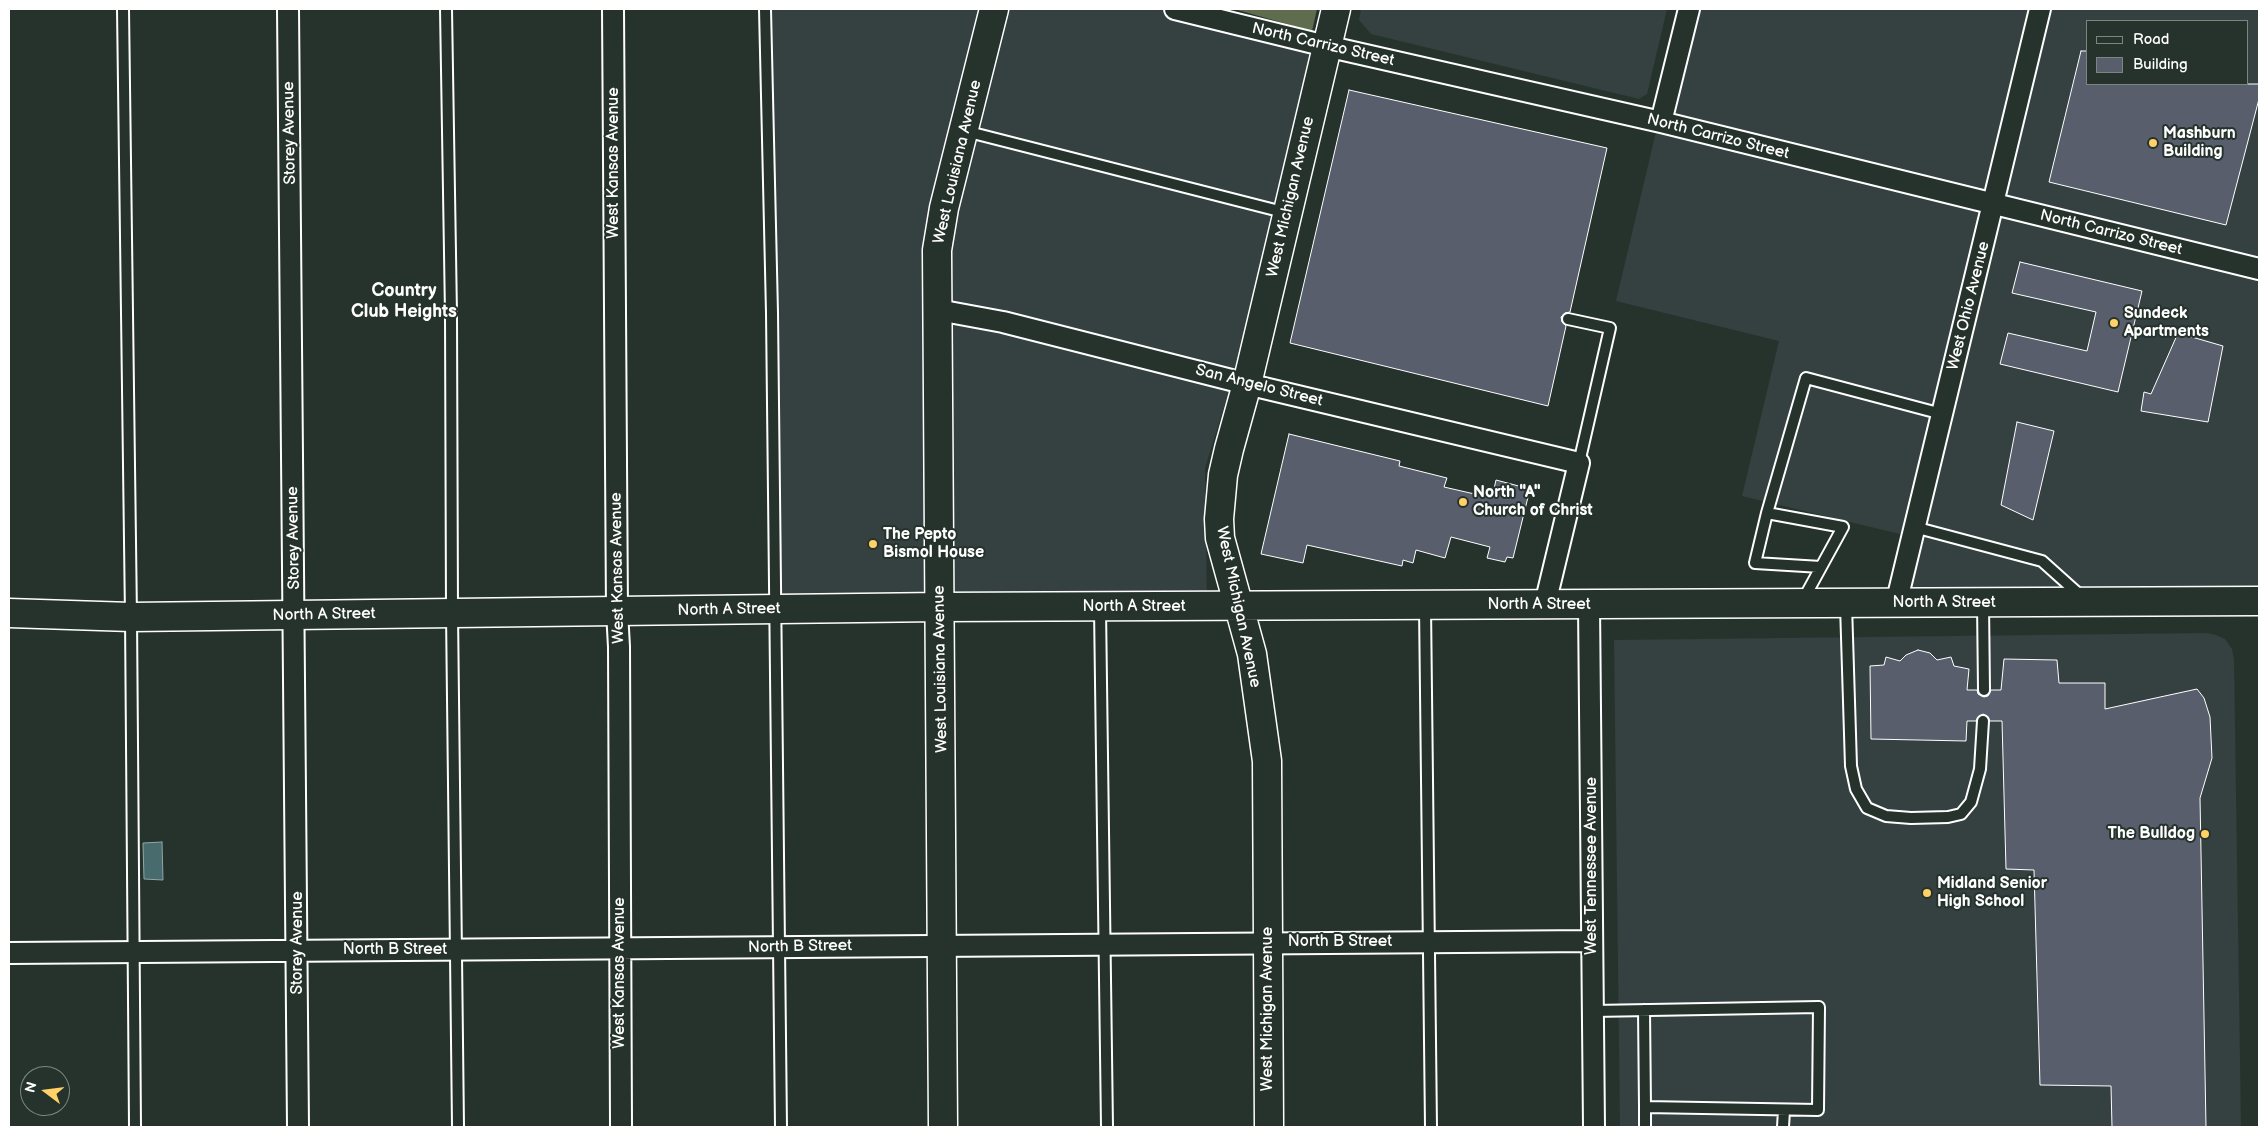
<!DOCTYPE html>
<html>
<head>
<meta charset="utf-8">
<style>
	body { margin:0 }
	#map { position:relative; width:2268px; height:1136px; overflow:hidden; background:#26332d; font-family:"Balsamiq Sans",sans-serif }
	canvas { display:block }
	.frame { position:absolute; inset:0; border:10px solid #fff; pointer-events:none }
	.legend { position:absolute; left:2086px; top:20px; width:162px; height:65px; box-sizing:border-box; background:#26332d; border:1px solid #7d8581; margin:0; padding:6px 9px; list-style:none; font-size:15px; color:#fff }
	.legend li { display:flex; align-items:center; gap:10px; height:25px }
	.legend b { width:25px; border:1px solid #7d8581 }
	.north { position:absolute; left:20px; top:1066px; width:50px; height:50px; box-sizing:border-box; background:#26332d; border:1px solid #7d8581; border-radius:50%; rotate:285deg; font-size:14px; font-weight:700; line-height:20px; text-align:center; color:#fff }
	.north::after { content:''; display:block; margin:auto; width:18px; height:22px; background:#ffd166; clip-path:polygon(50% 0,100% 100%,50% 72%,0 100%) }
</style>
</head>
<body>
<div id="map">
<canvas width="2268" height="1136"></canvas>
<div class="frame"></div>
<ul class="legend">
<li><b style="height:6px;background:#26332d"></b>Road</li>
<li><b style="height:14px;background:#585e6b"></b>Building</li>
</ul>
<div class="north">N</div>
</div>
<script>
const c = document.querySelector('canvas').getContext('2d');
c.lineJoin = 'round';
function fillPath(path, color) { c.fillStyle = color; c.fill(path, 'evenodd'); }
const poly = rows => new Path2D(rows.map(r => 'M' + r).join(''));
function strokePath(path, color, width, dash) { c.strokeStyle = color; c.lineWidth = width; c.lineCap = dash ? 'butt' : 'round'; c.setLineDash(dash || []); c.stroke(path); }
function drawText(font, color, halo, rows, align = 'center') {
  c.font = font + ' "Balsamiq Sans",sans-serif'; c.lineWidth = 4; c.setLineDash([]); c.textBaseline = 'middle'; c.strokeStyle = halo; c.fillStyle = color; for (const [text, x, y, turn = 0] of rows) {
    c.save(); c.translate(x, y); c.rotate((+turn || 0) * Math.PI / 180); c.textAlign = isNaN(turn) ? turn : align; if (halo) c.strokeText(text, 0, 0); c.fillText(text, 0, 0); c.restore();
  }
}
fillPath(poly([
	[772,9,1181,9,1325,43,1285,210,1205,468,1207,606,777,620],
	[1361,9,1667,9,1647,94,1639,99,1371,34,1359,20],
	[1685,9,2259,9,2259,601,1891,605,1908,536,1742,496,1779,341,1616,301],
	[2087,21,2247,21,2247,84,2087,84],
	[2207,633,2216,635,2225,639,2232,649,2234,660,2241,1127,1620,1127,1614,640]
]), '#354040');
fillPath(poly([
	[1234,9,1317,9,1312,31]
]), '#5f6c4e');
const water = poly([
	[162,842,163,880,144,879,143,843,162,842]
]);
fillPath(water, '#486b6d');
strokePath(water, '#91a6a7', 1);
const building = poly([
	[2081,51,2087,51,2087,84,2259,84,2259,99,2226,225,2049,182,2081,51],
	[1349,90,1607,148,1570,312,1565,313,1561,317,1562,322,1566,326,1548,406,1290,343,1349,90],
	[2020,262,2142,291,2118,392,2000,364,2008,333,2087,351,2096,312,2012,293,2020,262],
	[2178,333,2223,346,2208,422,2141,411,2144,392,2151,394,2178,333],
	[2017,422,2054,431,2033,520,2001,505,2017,422],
	[1289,434,1400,461,1399,466,1447,478,1444,487,1492,498,1496,480,1530,489,1513,558,1507,557,1505,562,1487,558,1490,547,1451,537,1445,558,1416,550,1413,563,1403,560,1402,566,1307,545,1303,563,1261,554,1289,434],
	[1918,650,1930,653,1937,660,1951,657,1954,666,1969,669,1967,690,1977,690,1978,694,1984,697,1988,696,1991,690,2001,690,2004,659,2057,660,2059,683,2105,683,2105,709,2197,689,2204,698,2210,717,2212,758,2200,798,2206,1127,2112,1127,2111,1086,2040,1085,2034,870,2006,869,2002,721,1990,721,1987,716,1983,714,1978,717,1976,721,1967,721,1966,741,1871,739,1870,666,1884,665,1886,657,1900,661,1906,655,1918,650]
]);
fillPath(building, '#585e6b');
strokePath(building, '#fff', 1);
const lane = poly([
	[123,9,131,617,135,1127],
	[446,9,451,314,452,613,458,1127],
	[765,9,772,313,781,1127],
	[965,131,1287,213],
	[1568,319,1610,328,1579,463],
	[1767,513,1843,527,1803,600],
	[1914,527,2042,561,2081,596],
	[1821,567,1755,563,1767,513,1806,378,1942,414],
	[1983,603,1984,690],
	[1846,605,1851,766,1856,789,1867,808,1886,816,1911,818,1948,817,1961,814,1971,802,1980,769,1983,721],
	[1425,606,1431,1127],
	[1100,608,1107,1127],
	[1644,1010,1645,1107],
	[1593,1011,1819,1007,1818,1110,1645,1107,1645,1127],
	[1783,1127,1784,1110]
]);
const street = poly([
	[288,9,298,1127],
	[613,9,617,611,619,647,621,1127],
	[1175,9,1326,46,1661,122,2259,269],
	[1661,122,1689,9],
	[938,310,1003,322,1247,384,1579,463,1545,604],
	[1896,604,2040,9],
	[1589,605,1594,1127],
	[9,953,1592,941]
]);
const secondary = poly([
	[9,613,131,617,940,607,2259,601],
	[943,1127,937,250,944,208,994,9],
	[1269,1127,1267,761,1252,654,1220,538,1219,519,1223,475,1229,449,1247,384,1336,9]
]);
strokePath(lane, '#fff', 14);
strokePath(street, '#fff', 24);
strokePath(secondary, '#fff', 31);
strokePath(lane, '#26332d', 10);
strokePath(street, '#26332d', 20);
strokePath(secondary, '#26332d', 28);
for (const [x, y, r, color] of [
	[2153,143,5,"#ffd166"],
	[2114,323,5,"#ffd166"],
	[1463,502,5,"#ffd166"],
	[873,544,5,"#ffd166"],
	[2205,834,5,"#ffd166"],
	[1927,893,5,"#ffd166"]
]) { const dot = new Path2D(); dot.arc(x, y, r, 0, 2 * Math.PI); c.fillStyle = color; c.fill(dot); strokePath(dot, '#26332d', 2); }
drawText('16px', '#fff', '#26332d', [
	["North Carrizo Street",1323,45,13],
	["Storey Avenue",290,133,-91],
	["North Carrizo Street",1718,137,14],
	["West Louisiana Avenue",958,162,-77],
	["West Kansas Avenue",614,163,-90],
	["West Michigan Avenue",1291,197,-77],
	["North Carrizo Street",2111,233,14],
	["West Ohio Avenue",1969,306,-76],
	["San Angelo Street",1259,386,14],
	["Storey Avenue",294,538,-91],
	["West Kansas Avenue",618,568,-91],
	["North A Street",1944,603],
	["North A Street",1539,605],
	["North A Street",1134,607],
	["West Michigan Avenue",1238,607,78],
	["North A Street",729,610,-1],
	["North A Street",324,615,-1],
	["West Louisiana Avenue",941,669,-91],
	["West Tennessee Avenue",1592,866,-90],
	["North B Street",1340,942],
	["Storey Avenue",298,943,-90],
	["North B Street",800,947,-1],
	["North B Street",395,950],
	["West Kansas Avenue",620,973,-90],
	["West Michigan Avenue",1268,1009,-90]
]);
drawText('bold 16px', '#fff', '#26332d', [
	["Mashburn",2163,134],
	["Building",2163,152],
	["Sundeck",2124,314],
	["Apartments",2124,332],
	["North \"A\"",1473,493],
	["Church of Christ",1473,511],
	["The Pepto",883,535],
	["Bismol House",883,553],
	["The Bulldog",2195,834,"right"],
	["Midland Senior",1937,884],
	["High School",1937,902]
], 'left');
drawText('bold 18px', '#fff', '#26332d', [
	["Country",404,291],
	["Club Heights",404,312]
]);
</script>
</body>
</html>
